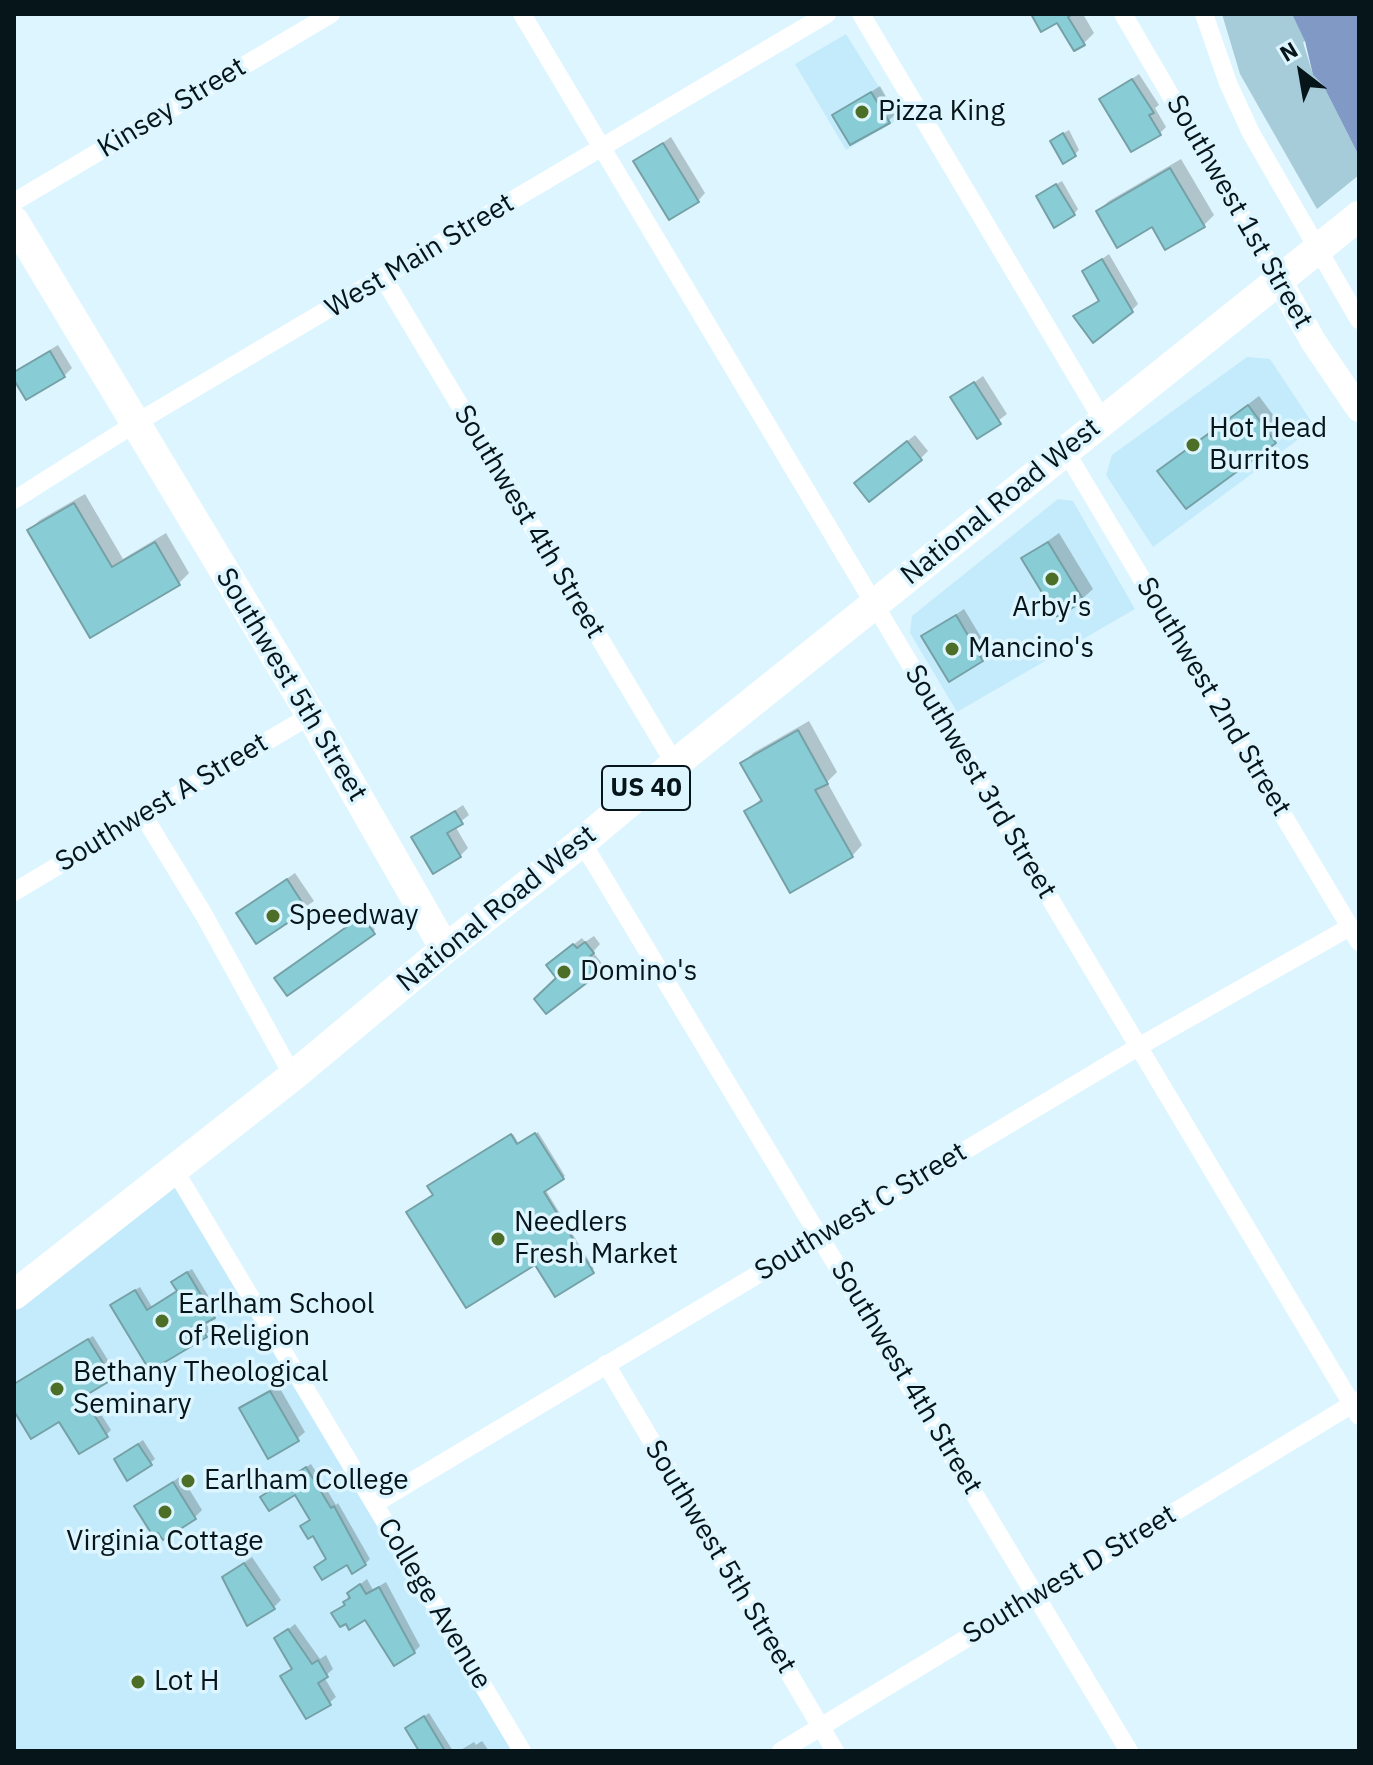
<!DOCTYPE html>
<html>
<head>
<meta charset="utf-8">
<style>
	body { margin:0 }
	#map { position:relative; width:1373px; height:1765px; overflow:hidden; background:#ddf5ff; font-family:"IBM Plex Sans",sans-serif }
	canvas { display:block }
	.frame { position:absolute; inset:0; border:16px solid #06151a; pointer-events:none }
	.north { position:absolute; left:1261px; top:32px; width:80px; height:80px; -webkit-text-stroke:6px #ddf5ff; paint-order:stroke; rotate:329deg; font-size:22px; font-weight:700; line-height:32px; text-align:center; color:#06151a }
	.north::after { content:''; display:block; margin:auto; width:28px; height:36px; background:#06151a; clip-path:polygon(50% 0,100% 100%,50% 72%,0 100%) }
</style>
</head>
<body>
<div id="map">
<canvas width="1373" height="1765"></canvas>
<div class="frame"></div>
<div class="north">N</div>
</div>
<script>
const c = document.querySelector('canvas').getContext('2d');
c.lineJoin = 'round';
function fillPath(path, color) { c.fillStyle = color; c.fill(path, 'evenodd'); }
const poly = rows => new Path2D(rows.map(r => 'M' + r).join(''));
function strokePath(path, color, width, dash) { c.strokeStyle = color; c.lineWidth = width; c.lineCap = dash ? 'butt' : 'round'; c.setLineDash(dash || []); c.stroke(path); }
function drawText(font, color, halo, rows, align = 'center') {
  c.font = font + ' "IBM Plex Sans",sans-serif'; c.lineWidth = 7; c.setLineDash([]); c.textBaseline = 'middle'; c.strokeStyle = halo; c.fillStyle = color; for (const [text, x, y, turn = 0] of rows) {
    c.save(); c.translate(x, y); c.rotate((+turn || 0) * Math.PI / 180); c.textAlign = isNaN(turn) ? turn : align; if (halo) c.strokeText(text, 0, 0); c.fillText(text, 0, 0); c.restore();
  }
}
fillPath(poly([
	[846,34,899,119,846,150,795,64],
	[1247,357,1270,359,1315,427,1153,547,1106,475,1112,455],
	[1058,499,1073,501,1135,609,957,712,910,633,912,616],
	[174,1169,522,1751,14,1751,14,1295]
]), '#c4ebfb');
fillPath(poly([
	[1222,14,1292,14,1306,41,1303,42,1313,75,1323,85,1359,156,1359,175,1317,209,1240,74]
]), '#a6cbd9');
fillPath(poly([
	[1292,14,1359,14,1359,156,1323,85,1313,75,1305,41]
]), '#8199c5');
fillPath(poly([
	[1033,14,1083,14,1094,33,1084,43,1058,20],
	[1139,74,1159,105,1155,108,1166,127,1159,134,1102,99],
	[880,86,896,114,888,121,835,115],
	[1069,130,1079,150,1074,155,1057,137],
	[671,137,705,193,698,201,636,161],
	[1181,159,1214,215,1204,225,1153,225,1098,211,1109,201],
	[1062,181,1078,209,1074,214,1043,192],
	[1109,254,1138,304,1132,310,1076,316,1100,299,1084,272],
	[58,345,72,368,64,376,14,376,21,367],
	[983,376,1007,414,978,436,953,398],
	[1259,396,1285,431,1275,442,1160,471],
	[915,435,928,451,920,459,864,476],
	[85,494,123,559,166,533,189,573,179,583,90,635,29,530,40,520],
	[1059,533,1093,589,1082,599,1024,558],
	[964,609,990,652,982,660,924,636],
	[809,721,837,772,827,782,862,845,852,856,746,812,762,798,743,763,753,753],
	[463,805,469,815,455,826,468,848,460,856,414,838],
	[295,873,314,901,257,941,238,913],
	[365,915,375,930,287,993,276,978],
	[594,936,600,944,593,952,604,966,547,1012,559,978,556,958,582,938,585,942],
	[538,1132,565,1176,545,1189,594,1269,555,1294,536,1263,435,1195,431,1184,513,1134,519,1144],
	[192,1269,218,1312,205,1322,210,1331,205,1335,117,1301,140,1287,152,1307,179,1290,178,1277],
	[93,1336,116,1373,87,1392,111,1430,106,1435,14,1407,14,1384],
	[278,1385,305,1432,297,1439,241,1409],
	[143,1440,155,1459,150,1463,121,1455],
	[311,1464,336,1505,338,1503,370,1559,365,1564,316,1567,328,1558,312,1519,296,1493,267,1493],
	[181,1476,202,1510,195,1517,137,1506],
	[252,1557,281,1600,274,1607,224,1577],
	[367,1579,373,1590,386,1582,420,1646,414,1652,366,1617,334,1613,346,1603,349,1593],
	[295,1624,320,1659,326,1655,333,1669,324,1677,336,1697,329,1703,283,1676,293,1667,277,1638],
	[429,1713,453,1751,431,1751,408,1728],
	[482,1741,489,1751,459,1751,474,1742,476,1745]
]), '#0003');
const building = poly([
	[1031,14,1073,14,1068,17,1085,45,1074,51,1057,23,1041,32,1031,14],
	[1132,79,1154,113,1149,115,1161,135,1131,152,1099,99,1132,79],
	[871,92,890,123,850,145,832,115,871,92],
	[1063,133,1076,156,1063,164,1050,141,1063,133],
	[663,143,699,202,669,220,633,161,663,143],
	[1170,168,1205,227,1165,250,1152,227,1117,248,1096,211,1170,168],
	[1056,184,1075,215,1054,228,1036,196,1056,184],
	[1102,259,1133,312,1093,343,1073,316,1099,301,1082,271,1102,259],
	[50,351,65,377,26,400,14,380,14,372,50,351],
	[974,382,1001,424,977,439,950,397,974,382],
	[1248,405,1276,443,1186,509,1157,471,1248,405],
	[907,441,922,460,869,502,854,483,907,441],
	[74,503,112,567,155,542,180,585,90,638,27,530,74,503],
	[1048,542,1084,601,1057,617,1021,558,1048,542],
	[956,615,983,661,949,682,921,636,956,615],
	[798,730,828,784,815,790,853,857,790,893,744,811,762,801,740,763,798,730],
	[455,811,463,824,447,833,461,857,433,874,411,837,455,811],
	[287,879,307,910,256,944,236,913,287,879],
	[362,916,375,934,287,996,274,978,362,916],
	[585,942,594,953,586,960,597,975,546,1014,534,999,556,978,546,965,573,944,577,948,585,942],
	[535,1133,564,1179,544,1192,594,1273,555,1297,535,1265,466,1308,406,1212,433,1195,427,1186,511,1134,517,1144,535,1133],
	[187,1272,215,1318,200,1326,207,1337,150,1371,110,1305,135,1290,147,1310,177,1291,171,1282,187,1272],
	[88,1339,113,1379,83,1397,108,1437,79,1454,59,1422,31,1439,14,1411,14,1384,88,1339],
	[270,1391,299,1441,268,1459,239,1408,270,1391],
	[138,1444,152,1465,127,1481,114,1459,138,1444],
	[306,1467,331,1508,334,1506,366,1565,352,1574,347,1565,322,1580,314,1567,326,1559,313,1536,308,1539,300,1526,310,1520,295,1495,269,1511,260,1497,306,1467],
	[173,1482,196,1519,163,1540,158,1533,153,1536,134,1506,173,1482],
	[244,1563,275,1609,247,1626,222,1577,244,1563],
	[360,1584,366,1594,379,1587,415,1653,394,1666,365,1620,349,1630,346,1624,340,1627,331,1613,345,1605,343,1602,350,1598,347,1593,360,1584],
	[288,1629,312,1664,318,1660,328,1677,318,1683,331,1705,306,1719,280,1676,292,1669,274,1638,288,1629],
	[424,1716,445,1751,419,1751,405,1728,424,1716]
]);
fillPath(building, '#88cdd6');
strokePath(building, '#75a0a5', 2);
strokePath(poly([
	[522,14,1359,1416],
	[861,14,1103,421],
	[1123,14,1280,282],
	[1204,14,1228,83,1251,133,1359,320],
	[14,202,331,14],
	[384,279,675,764],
	[1066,452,1359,942],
	[14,500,136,423,827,14],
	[143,815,204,915,293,1076],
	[582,842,1129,1751],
	[14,892,311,715],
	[174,1169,522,1751],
	[606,1364,835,1751],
	[374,1504,1138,1047,1350,927],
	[781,1751,1359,1400]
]), '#fff', 18);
strokePath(poly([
	[1280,282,1313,341,1359,409]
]), '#fff', 26);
strokePath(poly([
	[14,221,311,715,445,949],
	[14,1295,293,1076,445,949,582,842,675,764,1359,216]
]), '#fff', 30);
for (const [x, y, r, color] of [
	[862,112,8,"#4c6e26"],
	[1193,445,8,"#4c6e26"],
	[1052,579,8,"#4c6e26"],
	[952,649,8,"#4c6e26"],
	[273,916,8,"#4c6e26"],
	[564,972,8,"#4c6e26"],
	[498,1239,8,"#4c6e26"],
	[162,1321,8,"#4c6e26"],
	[57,1389,8,"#4c6e26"],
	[188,1481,8,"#4c6e26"],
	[165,1512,8,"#4c6e26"],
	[138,1682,8,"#4c6e26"]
]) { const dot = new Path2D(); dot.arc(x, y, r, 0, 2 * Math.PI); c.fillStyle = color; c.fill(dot); strokePath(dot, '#ddf5ff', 3); }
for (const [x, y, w] of [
	[646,788,88]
]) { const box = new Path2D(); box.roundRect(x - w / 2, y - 22, w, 44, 6); c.fillStyle = '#ddf5ff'; c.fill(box); strokePath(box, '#06151a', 2); }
drawText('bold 26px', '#06151a', null, [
	["US 40",646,788]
]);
drawText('28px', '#06151a', '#ddf5ff', [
	["Kinsey Street",172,108,-31],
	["Southwest 1st Street",1239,212,60],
	["West Main Street",420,256,-31],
	["National Road West",1001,502,-39],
	["Southwest 4th Street",529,522,59],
	["Southwest 5th Street",291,685,59],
	["Southwest 2nd Street",1213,697,59],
	["Southwest 3rd Street",980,782,59],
	["Southwest A Street",162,803,-31],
	["National Road West",497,909,-39],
	["Southwest C Street",861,1212,-31],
	["Southwest 4th Street",906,1378,59],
	["Southwest 5th Street",720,1557,59],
	["Southwest D Street",1070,1575,-31],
	["College Avenue",434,1604,59]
]);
drawText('28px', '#06151a', '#ddf5ff', [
	["Pizza King",878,112],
	["Hot Head",1209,429],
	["Burritos",1209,461],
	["Arby's",1052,608,"center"],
	["Mancino's",968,649],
	["Speedway",289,916],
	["Domino's",580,972],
	["Needlers",514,1223],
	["Fresh Market",514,1255],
	["Earlham School",178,1305],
	["of Religion",178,1337],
	["Bethany Theological",73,1373],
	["Seminary",73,1405],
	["Earlham College",204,1481],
	["Virginia Cottage",165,1542,"center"],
	["Lot H",154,1682]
], 'left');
</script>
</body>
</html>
